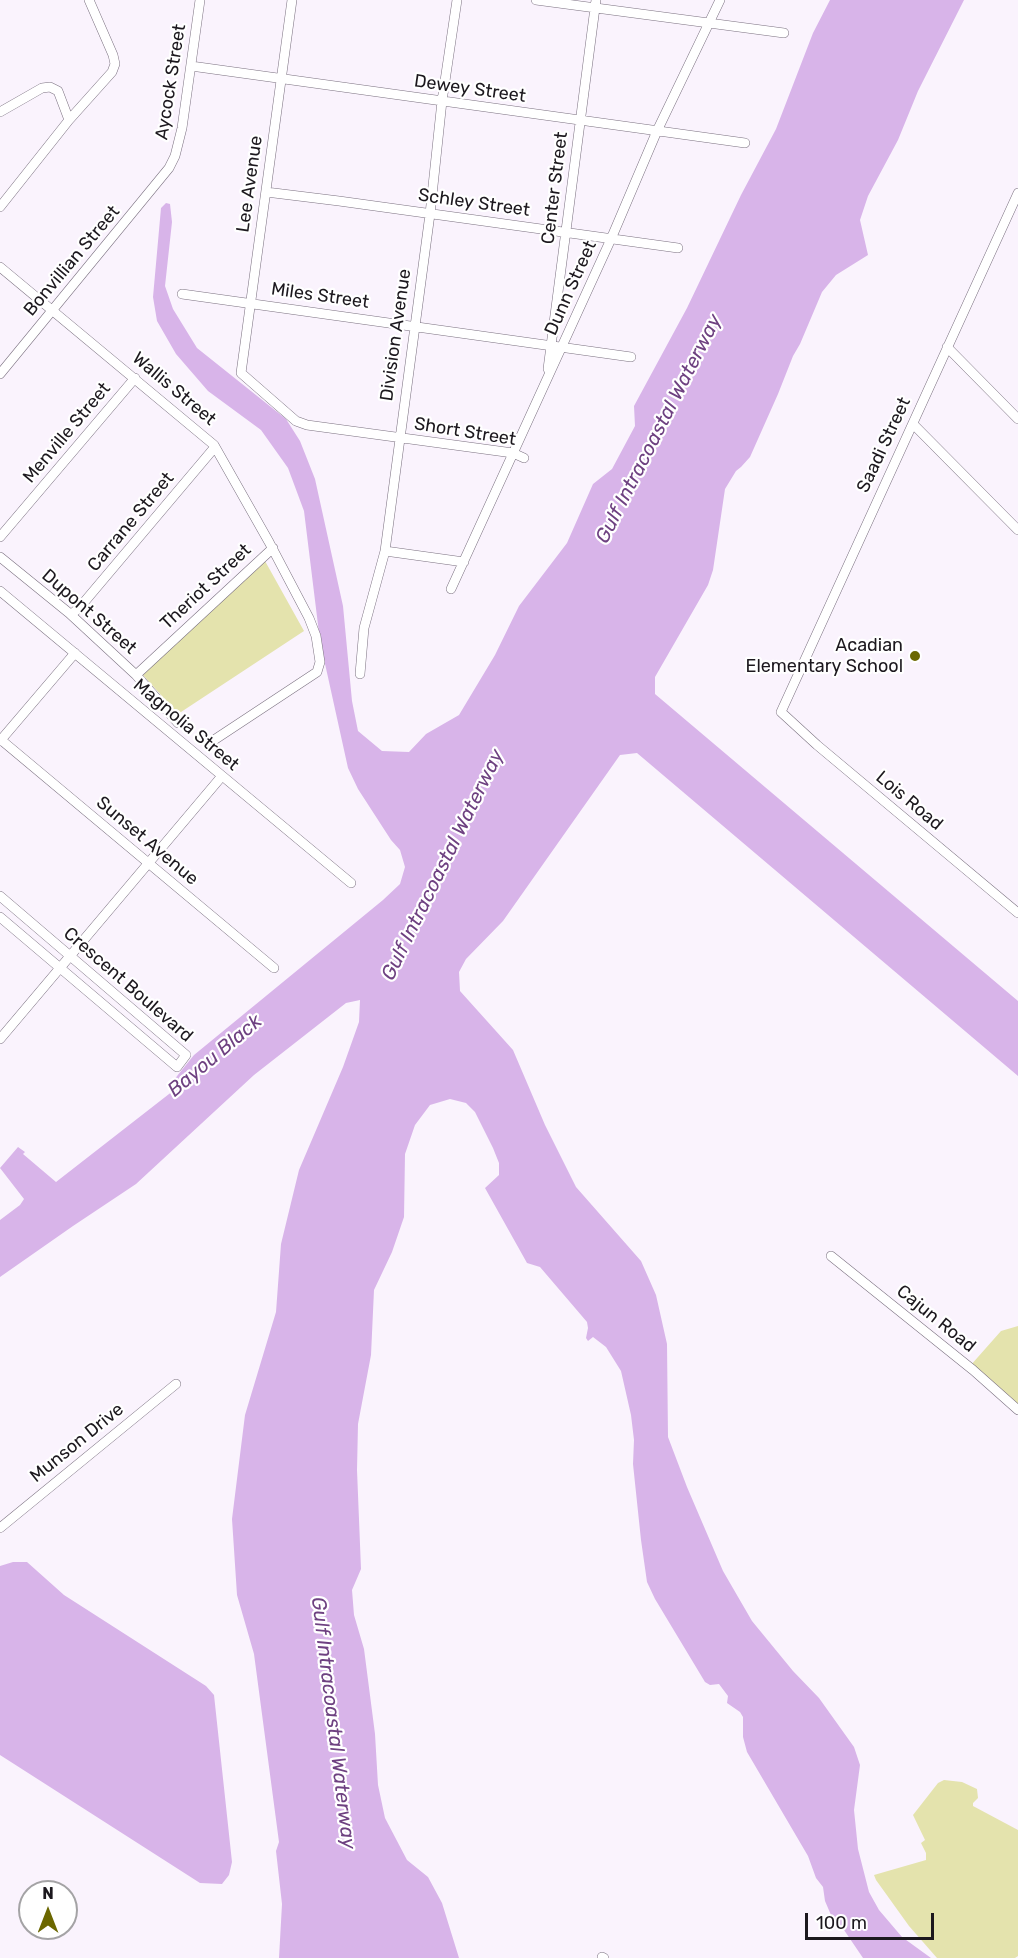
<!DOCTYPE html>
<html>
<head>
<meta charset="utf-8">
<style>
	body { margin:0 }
	#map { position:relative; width:1018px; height:1958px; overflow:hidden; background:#faf3fd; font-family:Rubik,sans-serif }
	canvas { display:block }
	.north { position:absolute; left:18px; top:1880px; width:60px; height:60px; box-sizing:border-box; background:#fff; border:2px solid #a4a3a5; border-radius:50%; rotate:0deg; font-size:16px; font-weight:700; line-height:24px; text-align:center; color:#1c181e }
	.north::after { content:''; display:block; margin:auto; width:21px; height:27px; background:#6b6700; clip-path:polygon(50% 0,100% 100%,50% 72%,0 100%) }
	.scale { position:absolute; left:805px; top:1913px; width:129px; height:27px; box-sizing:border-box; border:3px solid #1c181e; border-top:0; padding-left:8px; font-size:18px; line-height:21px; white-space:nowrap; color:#1c181e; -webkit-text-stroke:4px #fff; paint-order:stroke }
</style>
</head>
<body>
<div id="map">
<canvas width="1018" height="1958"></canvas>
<div class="north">N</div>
<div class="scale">100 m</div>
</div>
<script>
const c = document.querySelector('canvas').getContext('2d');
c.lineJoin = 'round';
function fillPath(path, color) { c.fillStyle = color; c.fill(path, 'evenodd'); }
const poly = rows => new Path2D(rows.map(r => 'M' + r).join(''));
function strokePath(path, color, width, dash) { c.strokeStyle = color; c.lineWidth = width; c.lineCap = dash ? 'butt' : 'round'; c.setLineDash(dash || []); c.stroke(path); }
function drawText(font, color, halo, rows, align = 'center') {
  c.font = font + ' Rubik,sans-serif'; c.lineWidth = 4.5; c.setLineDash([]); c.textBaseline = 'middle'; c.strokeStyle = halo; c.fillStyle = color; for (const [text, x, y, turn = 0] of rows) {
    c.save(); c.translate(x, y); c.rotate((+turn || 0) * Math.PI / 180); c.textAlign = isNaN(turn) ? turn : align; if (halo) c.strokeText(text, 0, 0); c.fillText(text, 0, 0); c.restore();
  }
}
fillPath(poly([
	[265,561,304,631,178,714,142,674],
	[1018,1326,1018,1406,970,1366,1001,1331],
	[944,1780,962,1782,977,1789,978,1798,973,1803,973,1806,1018,1830,1018,1956,1015,1958,937,1958,909,1926,876,1880,874,1875,926,1860,926,1853,921,1843,925,1840,913,1815,938,1783]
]), '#e4e3ad');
fillPath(poly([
	[830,0,964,0,918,91,898,140,868,196,860,220,868,255,836,275,822,292,800,344,793,356,778,394,750,457,741,467,736,471,725,489,713,570,708,585,655,677,655,694,1018,1001,1018,1076,637,753,620,755,503,921,466,959,459,972,460,991,513,1050,545,1125,576,1187,641,1261,656,1295,667,1344,668,1437,687,1487,723,1571,752,1621,793,1671,819,1698,854,1747,860,1765,854,1810,858,1849,869,1892,879,1910,902,1937,931,1958,863,1958,844,1930,831,1915,825,1901,823,1887,816,1878,808,1856,747,1752,743,1737,743,1717,740,1712,727,1703,728,1696,719,1684,710,1685,705,1682,655,1599,647,1582,641,1540,633,1464,634,1440,631,1415,621,1371,606,1347,593,1337,588,1341,586,1338,588,1328,587,1322,540,1267,527,1263,485,1188,499,1175,499,1163,493,1148,475,1112,466,1103,450,1099,430,1105,415,1125,405,1154,404,1217,392,1252,374,1290,371,1355,358,1424,357,1470,361,1569,352,1590,354,1615,364,1649,375,1734,378,1785,385,1818,407,1860,428,1877,442,1903,459,1958,279,1958,282,1904,276,1851,279,1842,254,1654,237,1595,232,1519,245,1415,276,1312,281,1244,299,1170,343,1067,359,1022,360,1000,346,1003,254,1075,136,1184,73,1226,0,1277,0,1220,20,1205,24,1199,0,1168,18,1147,25,1152,23,1154,56,1182,178,1087,173,1081,194,1055,383,900,400,884,405,867,400,850,391,840,358,789,348,768,320,641,304,511,288,468,261,430,208,391,176,354,157,321,153,297,161,208,166,203,170,204,172,222,165,286,173,309,197,348,286,419,300,441,315,479,343,606,352,701,358,731,382,751,409,752,426,734,459,715,495,655,519,606,567,543,593,484,612,469,635,426,634,406,687,308,741,195,776,129,813,33],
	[13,1562,27,1562,64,1595,206,1686,214,1695,232,1862,229,1875,222,1884,200,1883,0,1755,0,1566]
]), '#d8b4e9');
const minor = poly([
	[292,0,241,373,296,421,307,425,513,453,524,458],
	[536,0,784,33],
	[191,66,745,143],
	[0,112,42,88,50,87,58,91,69,120],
	[266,192,339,201,678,248],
	[1018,193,781,712,817,745,1018,913],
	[0,207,69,120,112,72,115,64,113,55,89,0],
	[0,267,214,445,269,542,309,618,316,636,320,662,317,672,214,740],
	[182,294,631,357],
	[947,347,1018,419],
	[548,369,596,0],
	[0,374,169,168,175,156,182,128,200,0],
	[913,424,1018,530],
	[0,537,135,378],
	[385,551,464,562],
	[0,557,69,613,136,675,178,723],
	[451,589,611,239,657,131,720,0],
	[0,591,351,883],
	[69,613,73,613,80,607,215,447],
	[360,674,364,628,385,551,430,214,442,101,457,0],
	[136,675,273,548],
	[0,739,274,968],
	[0,741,75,653],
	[0,896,186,1055,177,1067,0,917],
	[0,1039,222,776],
	[831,1256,973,1370,1018,1410],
	[0,1528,176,1384],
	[602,1957,604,1958]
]);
strokePath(minor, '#7b7180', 10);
strokePath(minor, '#fff', 9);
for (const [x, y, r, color] of [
	[915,656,6,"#6b6700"]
]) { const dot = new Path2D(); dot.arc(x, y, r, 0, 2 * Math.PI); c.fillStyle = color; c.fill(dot); strokePath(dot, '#fff', 2); }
drawText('18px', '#1c181e', '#fff', [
	["Aycock Street",171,82,-81],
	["Dewey Street",470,89,8],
	["Lee Avenue",250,184,-82],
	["Center Street",555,188,-83],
	["Schley Street",474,203,8],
	["Bonvillian Street",72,261,-50],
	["Dunn Street",571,288,-66],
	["Miles Street",320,296,8],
	["Division Avenue",396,335,-82],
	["Wallis Street",174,389,40],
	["Short Street",465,432,9],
	["Menville Street",67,433,-50],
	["Saadi Street",884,445,-65],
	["Carrane Street",131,522,-50],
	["Theriot Street",206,587,-43],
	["Dupont Street",89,612,41],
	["Magnolia Street",186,725,40],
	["Lois Road",909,801,40],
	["Sunset Avenue",147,841,40],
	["Crescent Boulevard",128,985,41],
	["Cajun Road",936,1319,39],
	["Munson Drive",77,1443,-39]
]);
drawText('18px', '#1c181e', '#fff', [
	["Acadian",903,646],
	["Elementary School",903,667]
], 'right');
drawText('italic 20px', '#6e4181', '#fff', [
	["Gulf Intracoastal Waterway",659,429,-63],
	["Gulf Intracoastal Waterway",443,865,-64],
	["Bayou Black",215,1056,-40],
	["Gulf Intracoastal Waterway",333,1723,83]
]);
</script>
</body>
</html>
